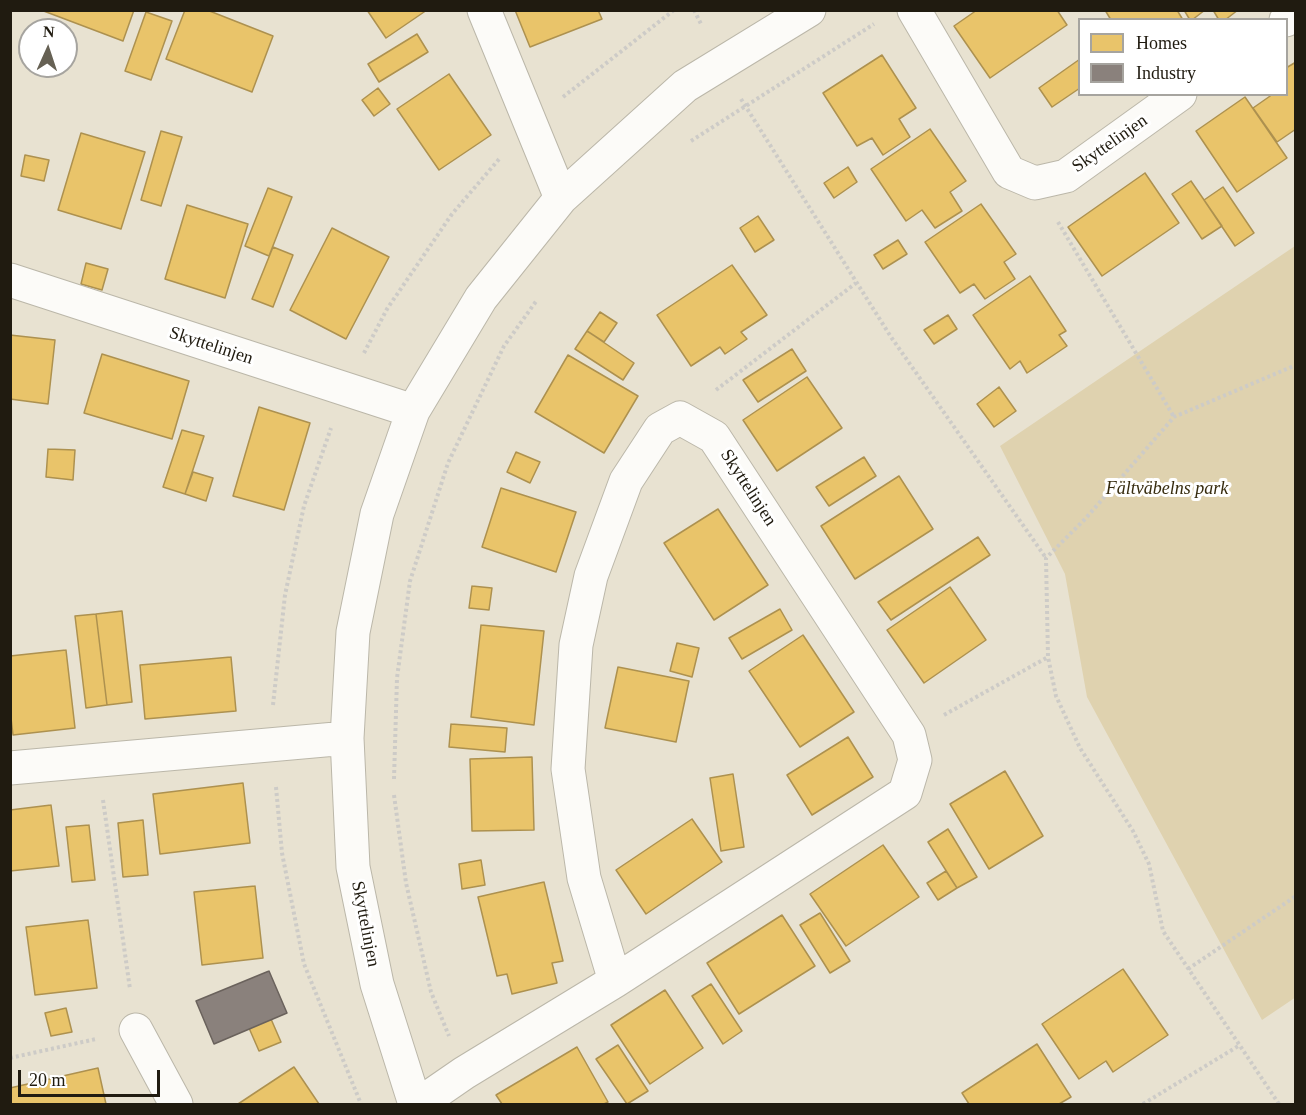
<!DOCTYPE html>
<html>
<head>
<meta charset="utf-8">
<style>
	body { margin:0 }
	#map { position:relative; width:1306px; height:1115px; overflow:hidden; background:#e8e2d1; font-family:Georgia,serif }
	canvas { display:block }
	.frame { position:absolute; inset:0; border:12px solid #201b10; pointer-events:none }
	.legend { position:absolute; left:1078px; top:18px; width:210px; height:78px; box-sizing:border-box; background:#fff; border:2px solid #a6a49f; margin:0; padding:8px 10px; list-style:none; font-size:18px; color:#201b10 }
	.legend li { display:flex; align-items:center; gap:12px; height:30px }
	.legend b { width:30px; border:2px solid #a6a49f }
	.north { position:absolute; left:18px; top:18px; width:60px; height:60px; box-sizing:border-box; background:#fff; border:2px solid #a6a49f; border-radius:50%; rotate:3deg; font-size:16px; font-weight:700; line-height:24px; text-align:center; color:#201b10 }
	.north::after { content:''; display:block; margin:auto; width:21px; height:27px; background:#666154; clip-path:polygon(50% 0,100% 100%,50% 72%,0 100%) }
	.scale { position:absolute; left:18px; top:1070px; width:142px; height:27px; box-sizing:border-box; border:3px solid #201b10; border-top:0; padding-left:8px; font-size:18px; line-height:21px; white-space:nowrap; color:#201b10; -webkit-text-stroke:4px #fff; paint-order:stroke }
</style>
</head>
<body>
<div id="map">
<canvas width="1306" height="1115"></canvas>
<div class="frame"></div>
<ul class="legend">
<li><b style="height:16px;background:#e9c46a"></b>Homes</li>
<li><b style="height:16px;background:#8a817c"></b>Industry</li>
</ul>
<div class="north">N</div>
<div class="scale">20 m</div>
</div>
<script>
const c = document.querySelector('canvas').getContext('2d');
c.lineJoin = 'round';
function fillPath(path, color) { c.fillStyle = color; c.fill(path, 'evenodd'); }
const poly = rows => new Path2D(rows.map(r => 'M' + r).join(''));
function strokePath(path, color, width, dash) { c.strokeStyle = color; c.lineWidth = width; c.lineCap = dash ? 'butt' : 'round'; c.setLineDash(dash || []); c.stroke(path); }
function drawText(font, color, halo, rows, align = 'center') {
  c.font = font + ' Georgia,serif'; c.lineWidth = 6; c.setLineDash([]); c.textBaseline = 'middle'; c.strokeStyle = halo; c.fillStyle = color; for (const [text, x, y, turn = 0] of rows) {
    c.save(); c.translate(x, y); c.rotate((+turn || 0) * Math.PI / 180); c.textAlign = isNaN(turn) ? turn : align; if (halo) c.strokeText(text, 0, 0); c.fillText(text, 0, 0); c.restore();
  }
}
fillPath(poly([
	[1295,246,1296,997,1262,1020,1087,697,1065,574,1000,446]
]), '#dfd2af');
const homes = poly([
	[41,10,134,10,123,41,41,10],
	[185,10,207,10,273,36,252,92,166,59,185,10],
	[367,10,427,10,386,38,367,10],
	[515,10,598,10,602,19,530,47,515,10],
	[977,10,1057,10,1067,25,990,78,954,26,977,10],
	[1105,10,1177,10,1183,20,1111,20,1105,10],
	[1184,10,1205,10,1192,20,1190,20,1184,10],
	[1213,10,1238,10,1225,20,1219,20,1213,10],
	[146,12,172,21,151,80,125,71,146,12],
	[417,34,428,52,379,82,368,64,417,34],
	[882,55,916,108,899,119,910,137,883,155,872,138,857,146,823,93,882,55],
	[1080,59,1080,88,1052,107,1039,88,1080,59],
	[1296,62,1296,129,1277,142,1253,108,1273,94,1286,94,1286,68,1296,62],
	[449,74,491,135,439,170,397,109,449,74],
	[378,88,390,104,374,116,362,100,378,88],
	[1245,97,1287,158,1237,192,1196,131,1245,97],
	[930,129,966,181,950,192,962,211,935,228,922,210,906,221,871,169,930,129],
	[161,131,182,137,161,206,141,200,161,131],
	[81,133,145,152,121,229,58,210,81,133],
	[25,155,49,160,44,181,21,176,25,155],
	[848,167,857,182,834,198,824,183,848,167],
	[1145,173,1179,223,1102,276,1068,227,1145,173],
	[1191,181,1222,226,1202,239,1172,194,1191,181],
	[1223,187,1254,233,1235,246,1204,200,1223,187],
	[268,188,292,197,269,256,245,246,268,188],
	[981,204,1016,254,1004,262,1015,279,985,299,974,284,960,293,925,242,981,204],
	[187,205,248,224,225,298,165,279,187,205],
	[758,216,774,240,755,252,740,228,758,216],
	[332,228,389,257,346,339,290,310,332,228],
	[898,240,907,254,883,269,874,255,898,240],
	[273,247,293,255,273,307,252,299,273,247],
	[86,263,108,269,102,290,81,284,86,263],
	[732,265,767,315,741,332,747,339,725,354,720,347,691,366,657,315,732,265],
	[1030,276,1066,331,1059,335,1067,346,1027,373,1020,361,1010,369,973,315,1030,276],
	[600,312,617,323,604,342,587,331,600,312],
	[948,315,957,329,934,344,924,330,948,315],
	[587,331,634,363,623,380,575,349,587,331],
	[10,335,55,340,48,404,10,399,10,335],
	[792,349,806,371,758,402,743,380,792,349],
	[102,354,189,381,172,439,84,413,102,354],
	[568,355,638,396,604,453,535,412,568,355],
	[807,377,842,428,777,471,743,420,807,377],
	[999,387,1016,411,994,427,977,404,999,387],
	[259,407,310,423,284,510,233,496,259,407],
	[182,430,204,436,185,494,163,487,182,430],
	[48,449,75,450,73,480,46,477,48,449],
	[516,452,540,462,530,483,507,472,516,452],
	[864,457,876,476,829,506,816,487,864,457],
	[193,472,213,478,206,501,185,494,193,472],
	[899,476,933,529,855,579,821,526,899,476],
	[501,488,576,512,556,572,482,547,501,488],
	[718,509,768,585,714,620,664,543,718,509],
	[978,537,990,555,891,620,878,602,978,537],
	[472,586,492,588,489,610,469,608,472,586],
	[950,587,986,640,924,683,887,630,950,587],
	[780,609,792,630,742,659,729,638,780,609],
	[122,611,132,702,107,705,96,614,122,611],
	[96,614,107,705,86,708,75,616,96,614],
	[481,625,544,631,534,725,471,717,481,625],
	[803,635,854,712,800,747,749,671,803,635],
	[677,643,699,648,692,677,670,671,677,643],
	[66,650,75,728,13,735,10,709,10,656,66,650],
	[231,657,236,711,145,719,140,665,231,657],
	[618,667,689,681,676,742,605,728,618,667],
	[451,724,507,728,505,752,449,747,451,724],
	[848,737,873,777,812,815,787,775,848,737],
	[532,757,534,830,472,831,470,759,532,757],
	[1005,771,1043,836,989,869,950,804,1005,771],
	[733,774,744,847,721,851,710,778,733,774],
	[243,783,250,843,160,854,153,794,243,783],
	[51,805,59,866,10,871,10,810,51,805],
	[692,819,722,862,646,914,616,870,692,819],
	[143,820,148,875,123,877,118,823,143,820],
	[89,825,95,880,72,882,66,827,89,825],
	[948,829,977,877,957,888,928,842,948,829],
	[883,845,919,897,846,946,810,894,883,845],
	[481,860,485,885,462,889,459,864,481,860],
	[946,871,957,888,938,900,927,883,946,871],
	[544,882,563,961,552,963,557,983,512,994,507,974,497,976,478,897,544,882],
	[255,886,263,958,202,965,194,892,255,886],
	[820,913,850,961,830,973,800,925,820,913],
	[782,915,815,966,739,1014,707,963,782,915],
	[88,920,97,988,35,995,26,927,88,920],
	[1123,969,1168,1035,1113,1072,1106,1061,1079,1079,1042,1024,1123,969],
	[711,984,742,1031,723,1044,692,996,711,984],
	[665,990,703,1048,650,1084,611,1025,665,990],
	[66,1008,72,1032,51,1036,45,1013,66,1008],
	[271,1019,281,1042,259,1051,249,1028,271,1019],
	[1037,1044,1071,1097,1059,1104,969,1104,962,1093,1037,1044],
	[618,1045,648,1091,627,1104,596,1059,618,1045],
	[577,1047,608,1102,604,1104,502,1104,496,1095,577,1047],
	[294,1067,319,1104,238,1104,294,1067],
	[98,1068,106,1104,10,1104,10,1088,98,1068]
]);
fillPath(homes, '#e9c46a');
strokePath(homes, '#ad914f', 1.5);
const industry = poly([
	[269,971,287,1013,214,1044,196,1001,269,971]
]);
fillPath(industry, '#8a817c');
strokePath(industry, '#6a625c', 1.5);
const minor = poly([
	[484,10,561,198],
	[914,10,1009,172,1035,183,1066,176,1180,94],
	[1286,20,1296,13],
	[10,280,413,411],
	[10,768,347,738],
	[136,1030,176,1104],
	[415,1104,377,984,353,867,347,738,353,632,377,514,413,411,481,298,561,198,685,86,809,10],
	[419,1104,464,1073,615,981,905,793,915,760,909,735,714,437,680,418,660,429,626,481,591,576,576,645,568,769,584,878,615,981]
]);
strokePath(minor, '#bbb7a9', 35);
strokePath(poly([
	[694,10,702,26],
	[563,97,674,10],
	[741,99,891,337,1046,558],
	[691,141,874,24],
	[1058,222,1174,417],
	[364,353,387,309,452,214,500,158],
	[716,390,856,283],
	[273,705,285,595,304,506,331,428],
	[944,715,1048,657],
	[394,779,397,678,410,581,448,463,504,346,537,300],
	[276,787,282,853,304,964,361,1104],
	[394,795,406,883,431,992,449,1036],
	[103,800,130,989],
	[1188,969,1296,896],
	[10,1058,96,1039],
	[1143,1104,1240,1045],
	[1279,1104,1163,931,1149,864,1133,831,1080,748,1056,696,1048,657,1046,558,1086,518,1174,417,1296,365]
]), '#cdcbc7', 4, [3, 3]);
strokePath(minor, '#fcfbf8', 33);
drawText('18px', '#201b10', '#fff', [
	["Skyttelinjen",1110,144,-35],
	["Skyttelinjen",211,346,18],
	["Skyttelinjen",748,488,57],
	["Skyttelinjen",365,924,79]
]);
drawText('italic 18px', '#362b0e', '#fff', [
	["Fältväbelns park",1167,489]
]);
</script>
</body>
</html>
